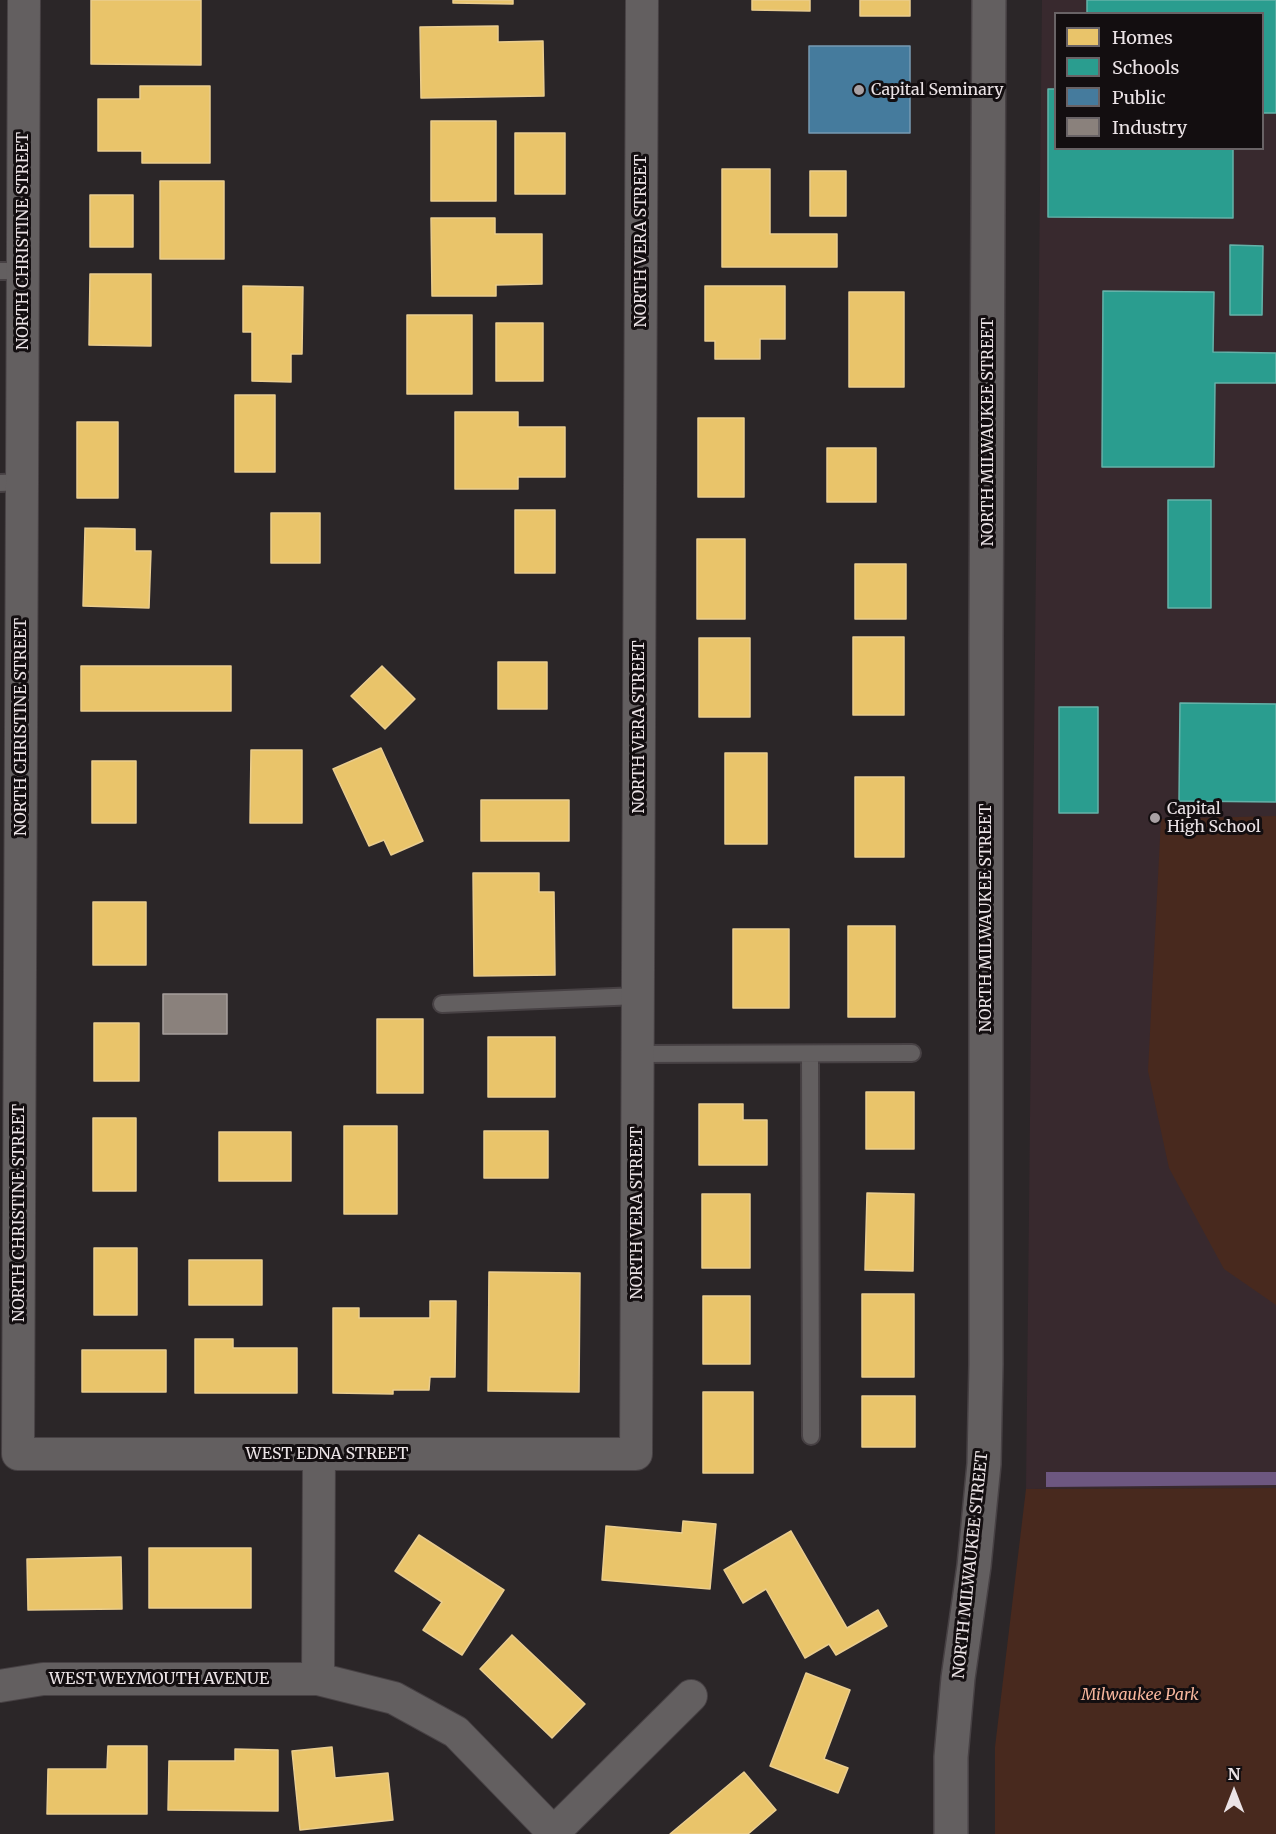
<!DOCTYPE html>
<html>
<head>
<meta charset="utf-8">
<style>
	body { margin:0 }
	#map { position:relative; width:1276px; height:1834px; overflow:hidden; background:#2b2628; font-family:Merriweather,serif }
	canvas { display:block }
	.legend { position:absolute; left:1054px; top:12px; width:210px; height:138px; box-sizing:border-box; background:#130e10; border:2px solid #696366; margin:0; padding:8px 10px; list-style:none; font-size:18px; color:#ebe3e6 }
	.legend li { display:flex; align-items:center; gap:12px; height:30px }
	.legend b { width:30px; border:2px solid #696366 }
	.north { position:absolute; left:1204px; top:1762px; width:60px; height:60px; -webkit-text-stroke:4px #130e10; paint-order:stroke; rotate:0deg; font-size:16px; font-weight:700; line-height:24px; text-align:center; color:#ebe3e6 }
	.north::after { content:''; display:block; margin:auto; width:21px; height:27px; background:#ebe3e6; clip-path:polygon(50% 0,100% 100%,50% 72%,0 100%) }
</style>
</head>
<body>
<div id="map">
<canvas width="1276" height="1834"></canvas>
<ul class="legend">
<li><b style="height:16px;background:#e9c46a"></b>Homes</li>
<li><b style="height:16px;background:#2a9d8f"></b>Schools</li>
<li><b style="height:16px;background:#457b9d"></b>Public</li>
<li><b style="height:16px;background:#8a817c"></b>Industry</li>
</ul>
<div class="north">N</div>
</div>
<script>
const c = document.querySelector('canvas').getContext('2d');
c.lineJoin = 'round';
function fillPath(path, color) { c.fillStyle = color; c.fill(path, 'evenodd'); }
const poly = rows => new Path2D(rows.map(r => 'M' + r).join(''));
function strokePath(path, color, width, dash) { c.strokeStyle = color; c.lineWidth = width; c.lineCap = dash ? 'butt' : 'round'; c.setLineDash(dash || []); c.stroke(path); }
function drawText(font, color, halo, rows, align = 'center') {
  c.font = font + ' Merriweather,serif'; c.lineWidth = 6; c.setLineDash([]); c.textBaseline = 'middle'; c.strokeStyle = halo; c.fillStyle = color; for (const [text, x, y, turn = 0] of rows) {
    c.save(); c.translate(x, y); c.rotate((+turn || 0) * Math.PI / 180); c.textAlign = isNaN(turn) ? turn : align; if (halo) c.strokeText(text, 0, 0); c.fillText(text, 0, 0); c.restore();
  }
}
fillPath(poly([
	[1042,0,1276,0,1276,1488,1026,1489],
	[1056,14,1262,14,1262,148,1056,148]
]), '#38292e');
fillPath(poly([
	[1276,816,1276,1305,1224,1269,1169,1168,1148,1071,1161,819],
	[1276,1488,1276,1834,995,1834,995,1747,1026,1489]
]), '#48291e');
fillPath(poly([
	[1046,1472,1276,1472,1276,1485,1046,1487]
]), '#6d5780');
const homes = poly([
	[91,0,201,0,201,65,91,64,91,0],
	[453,0,513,0,513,4,453,3,453,0],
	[752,0,810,0,810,11,752,10,752,0],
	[860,0,910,0,910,16,860,16,860,0],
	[498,26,498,42,543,41,544,96,421,98,420,27,498,26],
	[140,86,210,86,210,163,142,163,142,151,98,151,98,99,140,99,140,86],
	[431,121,496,121,496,201,431,201,431,121],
	[515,133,565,133,565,194,515,194,515,133],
	[722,169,770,169,770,234,837,234,837,267,722,267,722,169],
	[810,171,846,171,846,216,810,216,810,171],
	[160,181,224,181,224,259,160,259,160,181],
	[90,195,133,195,133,247,90,247,90,195],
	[431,218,495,218,495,234,542,234,542,284,496,285,496,296,432,296,431,218],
	[90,274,151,274,151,346,89,345,90,274],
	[243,286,303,287,302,354,291,354,291,382,252,381,252,332,243,332,243,286],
	[705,286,785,286,785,339,760,339,760,359,715,359,715,341,705,341,705,286],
	[849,292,904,292,904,387,849,387,849,292],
	[407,315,472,315,472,394,407,394,407,315],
	[496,323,543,323,543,381,496,381,496,323],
	[235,395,275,395,275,472,235,472,235,395],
	[455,412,518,412,518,427,565,427,565,477,518,477,518,489,455,489,455,412],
	[698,418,744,418,744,497,698,497,698,418],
	[77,422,118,422,118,498,77,498,77,422],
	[827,448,876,448,876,502,827,502,827,448],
	[515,510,555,510,555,573,515,573,515,510],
	[271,513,320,513,320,563,271,563,271,513],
	[85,528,135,529,135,551,151,551,149,608,83,606,85,528],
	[697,539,745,539,745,619,697,619,697,539],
	[855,564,906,564,906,619,855,619,855,564],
	[853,637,904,637,904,715,853,715,853,637],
	[699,638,750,638,750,717,699,717,699,638],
	[498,662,547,662,547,709,498,709,498,662],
	[81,666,231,666,231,711,81,711,81,666],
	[382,666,415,699,385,729,351,696,382,666],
	[381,748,423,841,391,855,384,840,369,846,333,769,381,748],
	[251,750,302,750,302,823,250,823,251,750],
	[725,753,767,753,767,844,725,844,725,753],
	[92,761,136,761,136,823,92,823,92,761],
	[855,777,904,777,904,857,855,857,855,777],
	[481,800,569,800,569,841,481,841,481,800],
	[473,873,539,873,539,892,554,892,555,975,474,976,473,873],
	[93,902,146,902,146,965,93,965,93,902],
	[848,926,895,926,895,1017,848,1017,848,926],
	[733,929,789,929,789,1008,733,1008,733,929],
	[377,1019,423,1019,423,1093,377,1093,377,1019],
	[94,1023,139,1023,139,1081,94,1081,94,1023],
	[488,1037,555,1037,555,1097,488,1097,488,1037],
	[866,1092,914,1092,914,1149,866,1149,866,1092],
	[699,1104,743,1104,743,1120,767,1120,767,1165,699,1165,699,1104],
	[93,1118,136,1118,136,1191,93,1191,93,1118],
	[344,1126,397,1126,397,1214,344,1214,344,1126],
	[484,1131,548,1131,548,1178,484,1178,484,1131],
	[219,1132,291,1132,291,1181,219,1181,219,1132],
	[867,1193,914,1194,913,1271,865,1270,867,1193],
	[702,1194,750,1194,750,1268,702,1268,702,1194],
	[94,1248,137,1248,137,1315,94,1315,94,1248],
	[189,1260,262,1260,262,1305,189,1305,189,1260],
	[489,1272,580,1273,579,1392,488,1391,489,1272],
	[862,1294,914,1294,914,1377,862,1377,862,1294],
	[703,1296,750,1296,750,1364,703,1364,703,1296],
	[430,1301,456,1301,455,1377,430,1377,429,1390,393,1390,393,1394,333,1393,333,1308,359,1308,359,1318,430,1318,430,1301],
	[195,1339,233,1339,233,1348,297,1348,297,1393,195,1393,195,1339],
	[82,1350,166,1350,166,1392,82,1392,82,1350],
	[703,1392,753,1392,753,1473,703,1473,703,1392],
	[862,1396,915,1396,915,1447,862,1447,862,1396],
	[683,1521,716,1524,710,1589,602,1580,606,1526,682,1533,683,1521],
	[791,1531,847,1628,878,1610,887,1626,836,1655,829,1644,805,1658,766,1589,743,1603,724,1570,791,1531],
	[419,1535,504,1590,462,1655,423,1630,442,1602,395,1571,419,1535],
	[149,1548,251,1548,251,1608,149,1608,149,1548],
	[121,1557,122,1609,28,1610,27,1559,121,1557],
	[512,1635,585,1704,552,1738,480,1669,512,1635],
	[806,1673,850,1690,824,1759,848,1768,838,1793,770,1766,806,1673],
	[108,1746,147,1746,147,1814,47,1814,48,1769,107,1769,108,1746],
	[332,1747,335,1778,388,1773,393,1820,300,1830,292,1751,332,1747],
	[235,1749,278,1750,278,1811,168,1810,169,1761,235,1761,235,1749],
	[744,1772,776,1810,748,1834,670,1834,744,1772]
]);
fillPath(homes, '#e9c46a');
strokePath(homes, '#eacd8f', 1.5);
const schools = poly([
	[1087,0,1276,0,1276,113,1262,113,1262,14,1087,14,1087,0],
	[1048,89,1056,89,1056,148,1233,148,1233,218,1048,217,1048,89],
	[1230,245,1263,246,1262,315,1230,315,1230,245],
	[1103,291,1214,292,1213,352,1276,353,1276,383,1215,383,1214,467,1102,467,1103,291],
	[1168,500,1211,500,1211,608,1168,608,1168,500],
	[1180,703,1276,704,1276,802,1179,801,1180,703],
	[1059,707,1098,707,1098,813,1059,813,1059,707]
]);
fillPath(schools, '#2a9d8f');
strokePath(schools, '#64b2a9', 1.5);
const public = poly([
	[809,46,910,46,910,133,809,133,809,46]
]);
fillPath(public, '#457b9d');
strokePath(public, '#779ab3', 1.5);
const industry = poly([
	[163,994,227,994,227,1034,163,1034,163,994]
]);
fillPath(industry, '#8a817c');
strokePath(industry, '#a79e9c', 1.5);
const service = poly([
	[0,271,23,271],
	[0,483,22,482],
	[442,1004,638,996],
	[638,1054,912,1053],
	[810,1054,811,1436]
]);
const minor = poly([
	[24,0,18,1454,636,1454,642,0],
	[318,1679,319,1454],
	[0,1686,43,1679,318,1679,394,1698,456,1732,555,1834],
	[552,1834,691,1696]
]);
const tertiary = poly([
	[951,1834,951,1757,958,1678,974,1566,984,1464,986,1364,986,638,989,0]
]);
strokePath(service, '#474144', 20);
strokePath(minor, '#474144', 34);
strokePath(tertiary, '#474144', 36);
strokePath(service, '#635f60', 16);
strokePath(minor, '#635f60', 32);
strokePath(tertiary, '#635f60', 33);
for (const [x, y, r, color] of [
	[859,90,6,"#a8a1a4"],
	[1155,818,6,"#a8a1a4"]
]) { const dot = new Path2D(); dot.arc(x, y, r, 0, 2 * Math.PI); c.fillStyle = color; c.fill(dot); strokePath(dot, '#130e10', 2); }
drawText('16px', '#ebe3e6', '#130e10', [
	["Capital Seminary",871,90],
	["Capital",1167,809],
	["High School",1167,827]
], 'left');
drawText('16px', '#ebe3e6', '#130e10', [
	["NORTH CHRISTINE STREET",23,241,-90],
	["NORTH VERA STREET",641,241,-90],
	["NORTH MILWAUKEE STREET",988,432,-90],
	["NORTH CHRISTINE STREET",21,727,-90],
	["NORTH VERA STREET",639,727,-90],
	["NORTH MILWAUKEE STREET",986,918,-90],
	["NORTH CHRISTINE STREET",19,1213,-90],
	["NORTH VERA STREET",637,1213,-90],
	["WEST EDNA STREET",327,1454],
	["NORTH MILWAUKEE STREET",971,1565,-84],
	["WEST WEYMOUTH AVENUE",159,1679]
]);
drawText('italic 16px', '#f7b69d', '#130e10', [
	["Milwaukee Park",1140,1695]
]);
</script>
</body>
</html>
